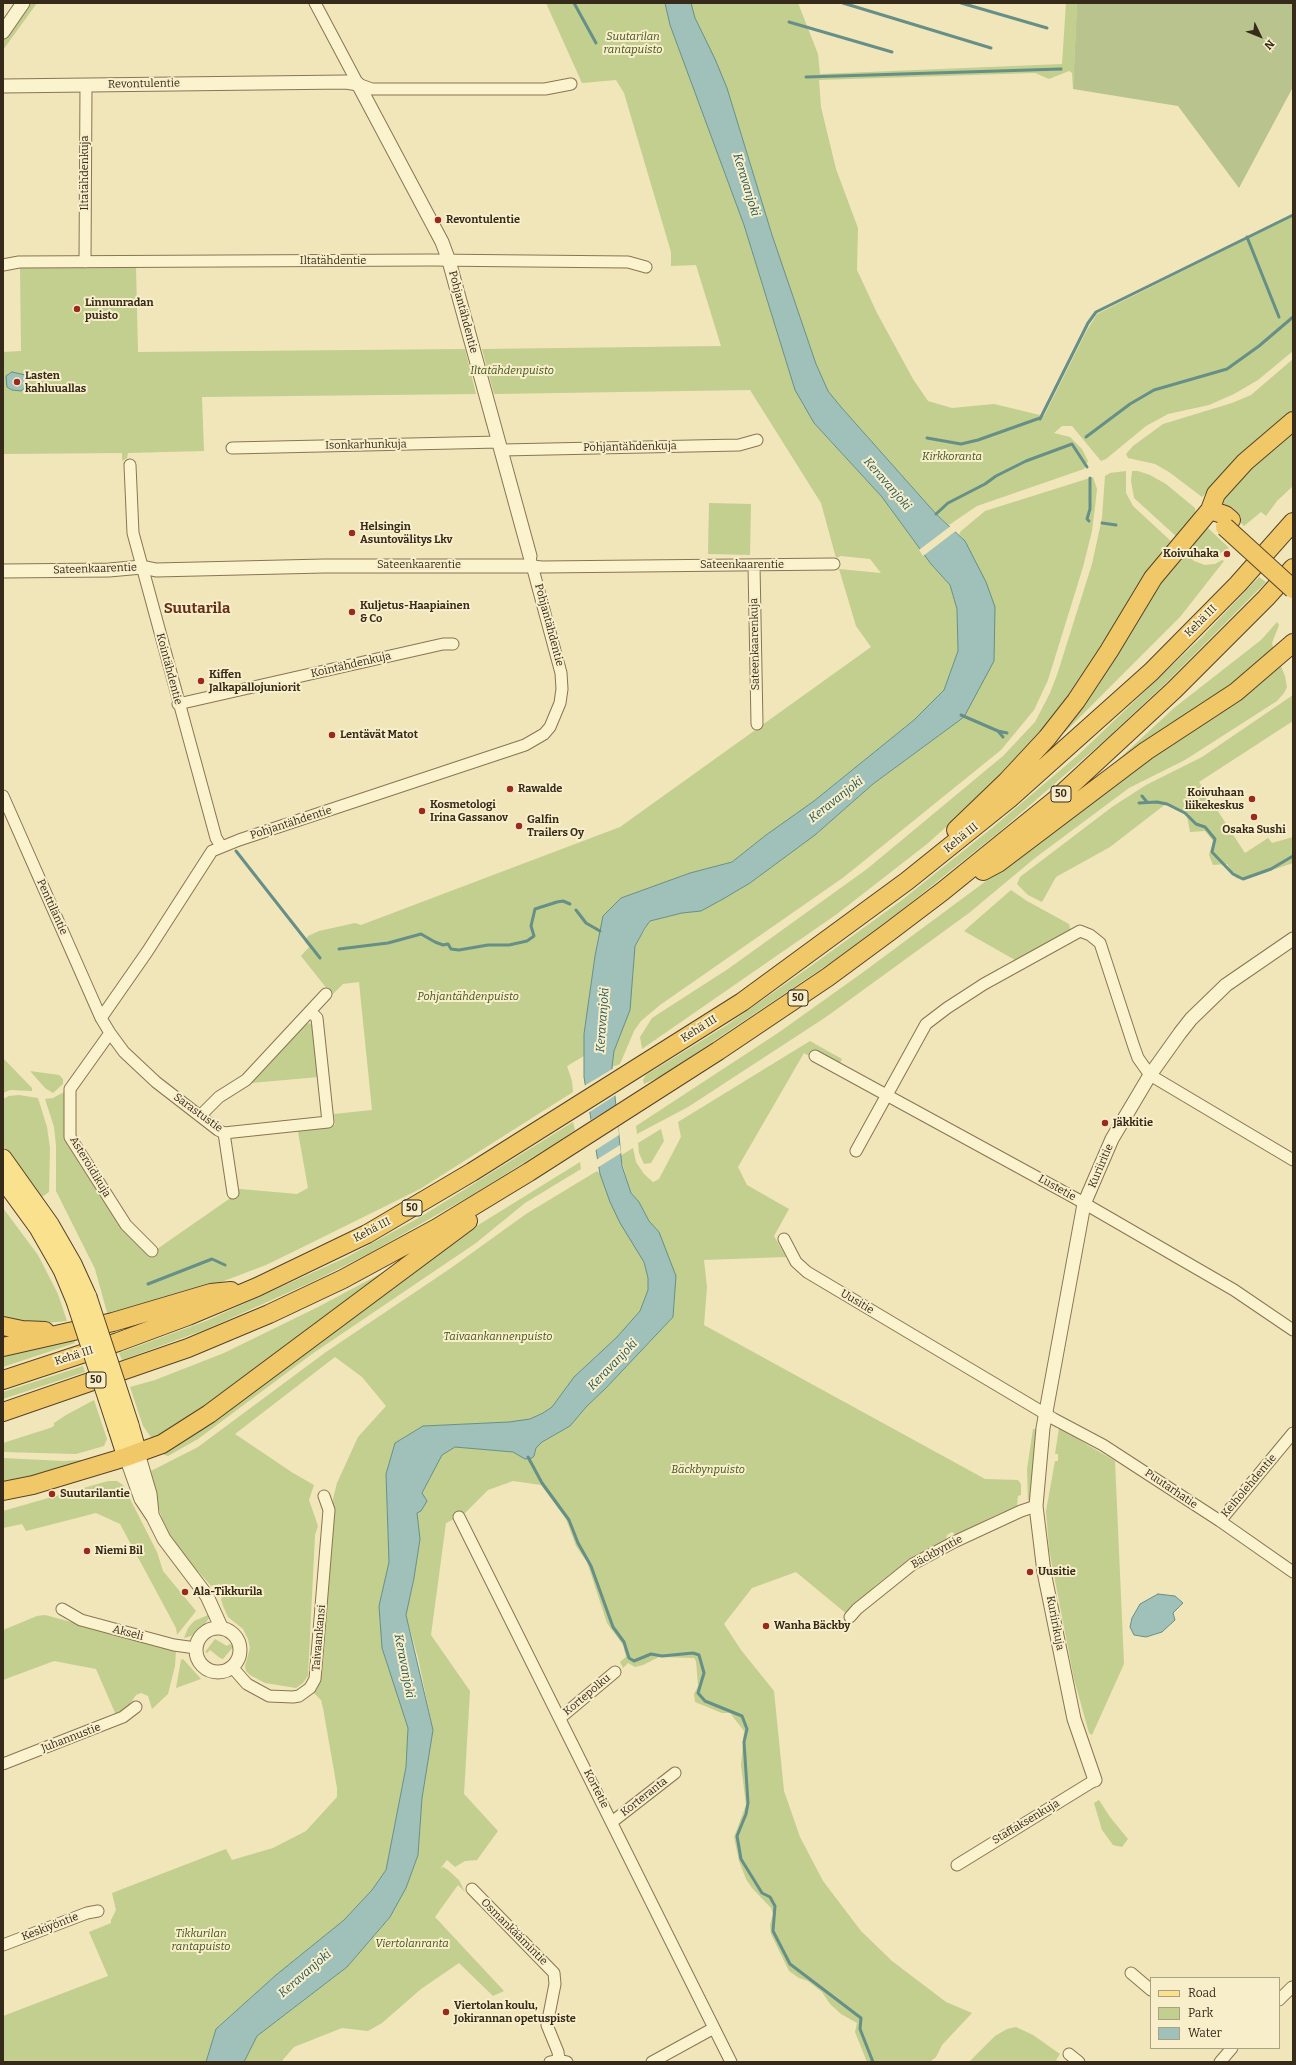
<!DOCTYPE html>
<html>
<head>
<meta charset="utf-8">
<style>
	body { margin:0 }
	#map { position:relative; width:1296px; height:2065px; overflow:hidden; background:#f1e5ba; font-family:Bitter,serif }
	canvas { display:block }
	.frame { position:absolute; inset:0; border:4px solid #362a1a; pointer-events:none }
	.legend { position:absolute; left:1150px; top:1977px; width:130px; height:72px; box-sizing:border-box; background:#f8efca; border:1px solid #aaa084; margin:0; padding:5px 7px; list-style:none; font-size:12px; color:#362a1a }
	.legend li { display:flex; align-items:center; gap:8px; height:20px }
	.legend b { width:20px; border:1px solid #aaa084 }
	.north { position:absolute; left:1240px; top:16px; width:40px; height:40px; -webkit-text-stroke:3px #f8efca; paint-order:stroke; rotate:133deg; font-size:11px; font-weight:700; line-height:16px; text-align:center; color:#362a1a }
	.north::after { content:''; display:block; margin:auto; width:14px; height:18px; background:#362a1a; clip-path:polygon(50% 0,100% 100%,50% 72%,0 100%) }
</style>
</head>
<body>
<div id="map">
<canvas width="1296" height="2065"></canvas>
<div class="frame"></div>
<ul class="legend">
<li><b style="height:5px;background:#f9e18d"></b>Road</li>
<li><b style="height:11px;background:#c2cf8e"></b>Park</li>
<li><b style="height:11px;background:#9fc1ba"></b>Water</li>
</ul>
<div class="north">N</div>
</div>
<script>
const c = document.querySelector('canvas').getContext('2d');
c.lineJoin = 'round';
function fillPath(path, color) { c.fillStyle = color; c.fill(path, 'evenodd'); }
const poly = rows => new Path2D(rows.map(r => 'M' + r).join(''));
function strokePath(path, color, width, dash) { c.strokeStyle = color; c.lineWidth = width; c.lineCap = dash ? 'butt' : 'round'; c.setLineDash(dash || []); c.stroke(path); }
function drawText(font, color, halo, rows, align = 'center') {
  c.font = font + ' Bitter,serif'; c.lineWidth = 4; c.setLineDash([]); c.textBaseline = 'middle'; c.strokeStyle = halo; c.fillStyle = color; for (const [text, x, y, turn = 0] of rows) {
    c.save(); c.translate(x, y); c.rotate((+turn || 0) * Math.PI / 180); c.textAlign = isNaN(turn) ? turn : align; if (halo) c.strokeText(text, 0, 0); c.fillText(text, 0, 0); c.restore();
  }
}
fillPath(poly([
	[30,3,37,3,3,50,3,41],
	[546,3,665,3,670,25,744,225,795,390,814,423,882,497,931,564,950,585,957,609,958,651,944,690,914,720,814,801,766,835,732,862,690,873,621,898,604,916,595,956,584,1034,584,1056,567,1066,572,1081,573,1092,420,1189,311,1243,266,1265,200,1290,108,1316,95,1269,56,1191,56,1145,54,1127,45,1099,53,1098,66,1091,66,1132,150,1254,229,1199,228,1193,240,1189,297,1194,308,1188,298,1132,299,1129,335,1125,334,1114,372,1110,359,982,343,984,332,995,301,956,309,947,305,942,308,936,319,931,355,923,361,925,620,827,871,647,856,626,839,569,881,573,870,559,841,556,836,558,821,503,750,390,494,394,482,349,721,346,696,265,671,266,671,252,624,93,616,80,582,83],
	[691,3,798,3,818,54,820,74,1062,64,1066,3,1077,3,1073,89,1072,73,1069,71,1049,79,1035,73,819,80,821,107,836,169,858,228,857,270,877,313,913,379,928,401,952,408,994,404,1044,416,1087,330,1097,314,1293,216,1293,351,1258,380,1234,394,1209,405,1168,414,1146,426,1106,459,1101,461,1072,426,1062,426,1054,433,1070,437,1082,449,1088,461,1084,469,977,506,949,525,936,514,841,407,828,391,816,364,772,235,727,88,695,18],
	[136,267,138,352,465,349,476,394,202,397,204,451,128,453,127,458,122,461,122,453,3,454,3,352,21,351,20,268],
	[1293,359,1293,412,1268,433,1202,497,1169,472,1155,464,1128,458,1126,454,1133,446,1163,424,1232,403,1251,395],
	[1293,428,1293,486,1277,501,1266,516,1261,512,1244,526,1222,505,1221,498],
	[1126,471,1126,493,1133,506,1173,543,1050,727,973,803,927,844,837,914,642,1049,640,1037,652,1018,728,969,867,869,1003,756,1035,722,1050,693,1057,675,1092,564,1102,518,1105,476,1110,473],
	[1132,471,1138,471,1150,475,1166,484,1195,508,1196,514,1178,538,1134,498,1131,481],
	[1093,477,1097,489,1095,507,1092,531,1083,567,1048,680,1034,710,1001,750,844,877,660,1005,641,1021,634,1031,620,1064,612,1067,614,1051,621,1033,632,985,635,946,650,921,682,913,701,911,750,883,815,835,873,784,964,717,965,542,959,534,961,531,985,511],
	[709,503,751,504,750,555,708,554],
	[1206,526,1229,548,1212,558,1200,556,1188,547],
	[1184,552,1194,561,1205,565,1215,564,1222,560,1224,561,1180,617,1064,733,1062,730,1151,593],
	[1259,577,1266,582,1166,683,1105,740,999,832,895,915,833,961,663,1075,644,1084,643,1080,646,1075,727,1025,811,966,902,900,992,828,1077,756,1202,637],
	[1277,622,1279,625,1272,643,1275,654,1243,681,1106,771,1174,708,1261,640],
	[1280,664,1285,676,1287,687,1284,693,1277,701,1185,760,1129,788,1035,858,969,913,826,1017,688,1107,637,1134,636,1126,778,1033,862,973,982,884,1098,793],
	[1293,695,1293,721,1199,782,1245,853,1268,838,1272,843,1293,837,1293,863,1243,880,1236,878,1227,864,1213,865,1209,855,1213,841,1205,831,1190,832,1187,816,1167,803,1110,847,1056,877,1042,902,1028,895,1017,884,1020,877,1112,807,1146,785,1202,757],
	[1011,890,1027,901,1069,924,1071,932,1015,960,964,931],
	[309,1023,313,1025,319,1077,251,1083,305,1025],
	[810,1041,842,1059,836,1071,804,1053,738,1167,747,1185,789,1209,774,1236,786,1257,704,1260,707,1287,704,1325,985,1479,1018,1480,1021,1484,1021,1495,1018,1496,1017,1506,996,1515,956,1535,952,1532,947,1535,946,1539,912,1557,876,1585,862,1599,859,1599,848,1610,848,1615,796,1572,752,1588,724,1624,741,1650,774,1691,784,1791,800,1837,823,1881,861,1931,892,1961,946,2002,972,2013,942,2045,936,2057,930,2062,867,2062,855,2032,857,2023,841,2014,830,2004,822,1992,808,1981,799,1978,789,1971,771,1934,770,1925,773,1914,771,1908,752,1888,746,1879,739,1861,734,1837,746,1805,741,1765,744,1731,730,1713,722,1713,695,1702,694,1694,698,1686,696,1661,694,1658,659,1657,643,1665,635,1667,628,1663,623,1668,620,1662,626,1657,623,1645,607,1623,587,1562,576,1546,566,1519,541,1485,513,1481,488,1490,464,1514,446,1523,431,1635,470,1691,464,1794,498,1831,477,1860,465,1861,455,1867,447,1860,440,1869,443,1867,448,1870,459,1880,465,1892,458,1885,435,1917,504,1991,493,1996,459,1963,421,1989,382,2023,368,2031,342,2028,294,2047,281,2062,244,2062,257,2036,347,1967,390,1917,406,1888,418,1855,422,1798,433,1730,418,1658,406,1615,414,1578,420,1539,417,1512,422,1493,442,1455,455,1447,513,1452,525,1459,532,1458,534,1456,536,1448,542,1442,570,1426,587,1406,606,1388,673,1317,675,1292,659,1232,649,1221,639,1202,631,1193,620,1156,633,1148,636,1162,644,1174,653,1182,659,1179,681,1137,678,1122],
	[3,1058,32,1088,32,1091,10,1090,3,1093],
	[30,1071,59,1075,63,1079,63,1084,53,1093,45,1088],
	[19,1095,38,1098,47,1127,50,1148,49,1192,42,1197,3,1146,3,1099,9,1096],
	[573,1122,575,1130,557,1142,470,1196,366,1255,314,1281,207,1329,122,1360,119,1353,206,1321,347,1257,422,1216],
	[661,1129,664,1141,651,1163,644,1164,639,1153,638,1143],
	[580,1162,581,1169,525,1203,476,1243,312,1354,198,1439,168,1456,159,1453,446,1245],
	[597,1171,600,1174,644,1262,648,1278,648,1290,640,1311,617,1337,574,1377,552,1407,543,1413,530,1419,509,1422,423,1426,395,1443,386,1474,389,1562,379,1606,382,1648,408,1728,406,1767,386,1870,372,1890,344,1920,276,1975,216,2029,206,2062,3,2062,3,2016,108,1976,89,1932,111,1923,111,1920,116,1910,112,1893,226,1849,232,1860,273,1848,306,1831,337,1797,337,1788,323,1708,321,1700,314,1693,319,1685,321,1673,333,1522,333,1499,337,1483,358,1437,386,1406,362,1377,335,1357,235,1434,293,1473,314,1485,309,1500,318,1526,315,1535,308,1676,303,1683,296,1688,265,1683,250,1675,246,1671,245,1666,250,1648,248,1639,243,1629,228,1617,223,1606,221,1599,226,1592,220,1584,211,1586,174,1544,162,1519,154,1492,151,1471,198,1447,326,1352,451,1268,526,1214],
	[3,1208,38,1255,58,1294,67,1321,46,1323,3,1318],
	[393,1267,198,1415,153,1440,143,1426,130,1387,155,1380,224,1353,318,1307],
	[73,1335,75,1343,3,1367,3,1352],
	[83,1366,85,1372,3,1399,3,1392],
	[94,1400,107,1439,104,1446,76,1454,3,1452,3,1443,50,1428,54,1426,54,1423,66,1415],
	[1059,1428,1115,1461,1124,1664,1092,1735,1089,1733,1074,1679,1049,1549,1046,1511,1055,1461,1058,1461,1058,1454,1055,1454],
	[1033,1429,1037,1429,1032,1494,1028,1501,1027,1469],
	[3,1458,63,1461,82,1460,83,1463,3,1484],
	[108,1481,117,1481,123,1485,157,1552,163,1571,196,1611,177,1635,176,1628,120,1524,96,1513,26,1531,22,1524,3,1528,3,1511],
	[45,1615,176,1650,175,1666,168,1694,152,1709,148,1696,141,1693,136,1695,125,1711,116,1715,96,1669,54,1661,3,1680,3,1630,37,1616],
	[208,1615,209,1618,205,1624,191,1636,184,1638,188,1628,194,1621],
	[215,1639,227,1646,230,1644,233,1647,223,1659,220,1658,210,1650,207,1653,205,1652],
	[183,1659,201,1679,176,1688,181,1660],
	[1099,1800,1110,1817,1128,1839,1122,1847,1113,1845,1102,1830,1094,1803],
	[1016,2027,1033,2035,1060,2054,1056,2060,1059,2062,969,2062,995,2036,1007,2029]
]), '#c2cf8e');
fillPath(poly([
	[1077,3,1293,3,1293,87,1239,188,1178,106,1073,89]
]), '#b8c38e');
const water = poly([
	[665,3,691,3,695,18,715,59,727,88,772,235,816,364,828,391,841,407,936,514,965,541,986,582,995,607,994,661,964,717,873,784,815,835,750,883,723,899,701,911,682,913,650,921,645,928,635,946,630,1010,614,1051,612,1067,622,1166,631,1193,639,1202,649,1221,659,1232,676,1276,673,1317,606,1388,587,1406,570,1426,542,1442,536,1448,534,1456,532,1458,525,1459,513,1452,455,1447,442,1455,422,1493,427,1501,421,1511,417,1513,420,1539,414,1578,406,1615,433,1730,422,1798,418,1855,406,1888,390,1917,347,1967,257,2036,244,2062,206,2062,216,2029,276,1975,344,1920,372,1890,386,1870,406,1767,408,1728,382,1648,379,1606,389,1562,386,1474,395,1443,423,1426,509,1422,530,1419,543,1413,552,1407,574,1377,617,1337,640,1311,648,1290,648,1278,644,1262,620,1223,610,1202,600,1174,584,1077,584,1034,595,956,603,916,621,898,690,873,732,862,766,835,814,801,914,720,944,690,958,651,957,609,950,585,931,564,882,497,814,423,795,390,744,225,670,25,665,3],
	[12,372,30,376,28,385,21,391,12,390,7,387,6,376,12,372],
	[1158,1594,1175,1596,1183,1603,1173,1613,1175,1620,1162,1632,1146,1637,1134,1635,1130,1627,1132,1618,1140,1604,1158,1594]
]);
fillPath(water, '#9fc1ba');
strokePath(water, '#668f88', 1);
fillPath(poly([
	[952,525,957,530,923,556,919,550],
	[614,1068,616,1095,588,1113,584,1086],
	[617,1104,619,1135,594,1151,589,1121],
	[620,1145,621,1153,597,1168,596,1160]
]), '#f1e5ba');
strokePath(poly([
	[574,3,596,43],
	[843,3,991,48],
	[961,3,1047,28],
	[789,22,892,52],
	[806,77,1061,69],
	[1247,237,1279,317],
	[1040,419,1088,323,1096,312,1293,215],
	[1086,437,1130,404,1154,390,1227,369,1259,346,1293,317],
	[927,438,961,444,978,440,1040,418],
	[936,514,948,503,985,484,996,476,1026,461,1072,444,1087,467],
	[1089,521,1087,519,1090,509,1090,478],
	[1102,523,1116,525],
	[961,715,998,731,1003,737],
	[998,731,1007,733],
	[1142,796,1147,802],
	[1139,803,1157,802,1167,804,1185,813,1196,824,1205,827,1215,839,1212,852,1233,874,1243,879,1271,869,1293,856],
	[236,851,320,958],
	[576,910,586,923,600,931],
	[339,949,388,943,421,934,435,942,443,945,448,944,451,949,459,950,488,945,509,945,527,941,534,936,531,926,535,909,557,902,563,901,570,904],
	[148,1284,212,1259,225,1265],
	[528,1457,542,1483,569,1520,578,1543,591,1566,609,1616,613,1627,624,1642,629,1658,634,1661,651,1654,662,1656,693,1653,699,1655,704,1673,698,1693,705,1701,742,1716,747,1729,744,1742,748,1803,746,1814,737,1836,741,1859,762,1893,770,1897,775,1906,773,1931,790,1964,861,2018,860,2029,873,2062]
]), '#668f88', 3);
const minor = poly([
	[315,3,358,84,372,89,545,89,571,84],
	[85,262,86,85],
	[3,265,19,262,431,260,628,262,646,267],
	[232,448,499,442],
	[502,450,739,445,757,440],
	[130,465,133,533,216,838,221,846],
	[754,565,757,724],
	[532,566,542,567,834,564],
	[178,704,443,644,453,644],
	[3,796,101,1018,110,1033,124,1052,156,1082,218,1130,224,1133,328,1122,317,1018,311,1012],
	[101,1018,147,952,212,851,239,840,525,745,544,734,550,727,560,703,562,689,561,673,530,558],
	[110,1033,70,1089,70,1137,126,1225,152,1251],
	[815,1056,1075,1198,1234,1290,1293,1330],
	[200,1116,219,1097,246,1080,326,994],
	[224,1133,233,1193],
	[856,1151,926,1024,947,1008,984,984,1080,931,1090,935,1100,943,1134,1047,1138,1058,1150,1075,1293,1160],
	[784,1239,796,1262,807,1272,1054,1419,1103,1445,1220,1521,1293,1572],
	[459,1517,731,2062],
	[1220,1521,1293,1433],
	[62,1609,81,1620,174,1645,196,1648],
	[850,1617,857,1609,913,1564,954,1542,1021,1511,1036,1506],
	[232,1667,247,1684,269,1696,293,1697,299,1696,310,1688,315,1679,329,1510,324,1496],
	[560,1718,615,1672],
	[3,1764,123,1717,136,1707],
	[612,1822,675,1773],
	[957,1865,1095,1780],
	[472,1889,554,1973,555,1984,547,2025,558,2052,559,2060],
	[3,1945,87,1913,98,1911],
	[1131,1973,1151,1990],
	[1279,2000,1292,1987],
	[1069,2054,1079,2062],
	[550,2062,559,2060,567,2062],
	[652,2062,714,2028],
	[1220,2062,1232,2048]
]);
const tertiary = poly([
	[3,32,23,3],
	[3,86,346,82,358,84,442,242,449,261,530,556],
	[3,571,109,570,142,567,156,570,324,566,532,566],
	[138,1453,150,1494,152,1514],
	[126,1457,141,1499,153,1517,164,1539,207,1596,221,1627],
	'196 1650a22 22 0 1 1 44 0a22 22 0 1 1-44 0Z',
	[1095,1780,1074,1719,1044,1572,1036,1506,1043,1428,1084,1204,1112,1139,1150,1075,1180,1033,1191,1019,1226,985,1293,939]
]);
const primary = poly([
	[3,1158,50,1224,73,1264,88,1297],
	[3,1180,38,1228,62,1270,75,1301],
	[130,1425,138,1453],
	[117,1429,126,1457]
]);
const trunk = poly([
	[1210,510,1225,515,1231,520],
	[956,830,1007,781,1047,738,1076,701,1109,651,1153,578,1210,510,1216,494,1245,462,1293,421],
	[983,871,998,863,1146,751,1236,692,1293,643],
	[3,1326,22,1330,45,1331],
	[3,1347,113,1322,211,1293,231,1291],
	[3,1380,118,1342,188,1316,257,1287,367,1234,472,1172,742,1002,907,881,1009,799,1151,672,1238,584,1293,522],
	[3,1412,188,1348,269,1314,343,1279,437,1228,529,1172,718,1051,828,977,889,932,943,891,1054,801,1174,690,1266,598,1293,568],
	[3,1491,33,1485,126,1457,162,1444,209,1414,468,1221]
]);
strokePath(minor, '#897553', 13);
strokePath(tertiary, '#897553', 15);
strokePath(primary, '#564229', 19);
strokePath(trunk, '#564229', 20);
strokePath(minor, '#fbf2ce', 11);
strokePath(tertiary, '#fbf2ce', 13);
strokePath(primary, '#f9e18d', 17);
strokePath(trunk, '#f1c868', 18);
const primaryBridge = poly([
	[88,1297,130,1425],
	[75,1301,117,1429]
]);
const trunkBridge = poly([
	[1225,527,1293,589]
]);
strokePath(primaryBridge, '#564229', 19, []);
strokePath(trunkBridge, '#564229', 20, []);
strokePath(primaryBridge, '#f9e18d', 17);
strokePath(trunkBridge, '#f1c868', 18);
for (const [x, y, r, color] of [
	[438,220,4,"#9c291f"],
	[77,309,4,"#9c291f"],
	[17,382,4,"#9c291f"],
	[352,533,4,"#9c291f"],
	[1227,554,4,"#9c291f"],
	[352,612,4,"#9c291f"],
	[201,681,4,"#9c291f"],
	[332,735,4,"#9c291f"],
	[510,789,4,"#9c291f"],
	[1252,799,4,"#9c291f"],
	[422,811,4,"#9c291f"],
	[1254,817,4,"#9c291f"],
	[519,826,4,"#9c291f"],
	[1105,1123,4,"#9c291f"],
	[52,1494,4,"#9c291f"],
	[87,1551,4,"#9c291f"],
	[1030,1572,4,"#9c291f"],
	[185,1592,4,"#9c291f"],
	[766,1626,4,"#9c291f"],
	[446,2012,4,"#9c291f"]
]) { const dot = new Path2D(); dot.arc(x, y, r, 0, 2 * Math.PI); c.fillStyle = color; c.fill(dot); strokePath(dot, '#f8efca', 1.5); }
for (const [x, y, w] of [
	[1061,794,20],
	[798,998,20],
	[412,1208,20],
	[96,1380,20]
]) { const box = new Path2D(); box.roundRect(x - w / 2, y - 8, w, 16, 3); c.fillStyle = '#f8efca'; c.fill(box); strokePath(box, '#362a1a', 1); }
drawText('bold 10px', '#362a1a', null, [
	["50",1061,794],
	["50",798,998],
	["50",412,1208],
	["50",96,1380]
]);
drawText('italic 11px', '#42551f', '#f8efca', [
	["Suutarilan",633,37],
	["rantapuisto",633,50],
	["Iltatähdenpuisto",512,371],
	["Kirkkoranta",952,457],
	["Pohjantähdenpuisto",468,997],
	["Taivaankannenpuisto",498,1337],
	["Bäckbynpuisto",708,1470],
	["Tikkurilan",201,1934],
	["rantapuisto",201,1947],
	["Viertolanranta",412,1944]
]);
drawText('11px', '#362a1a', '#f8efca', [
	["Revontulentie",144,84,-1],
	["Iltatähdenkuja",85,173,-90],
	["Iltatähdentie",333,261],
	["Pohjantähdentie",463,312,75],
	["Isonkarhunkuja",366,445,-1],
	["Pohjantähdenkuja",630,447,-1],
	["Sateenkaarentie",419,565],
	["Sateenkaarentie",742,565],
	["Sateenkaarentie",95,569,-2],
	["Kehä III",1201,621,-45],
	["Pohjantähdentie",549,625,75],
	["Sateenkaarenkuja",755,644,-91],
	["Kointähdenkuja",351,665,-13],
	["Kointähdentie",169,669,75],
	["Pohjantähdentie",291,823,-18],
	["Kehä III",961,838,-39],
	["Penttiläntie",52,907,66],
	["Kehä III",699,1029,-32],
	["Sarastustie",198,1113,36],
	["Kuriiritie",1101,1166,-67],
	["Asteroidikuja",90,1167,59],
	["Lustetie",1057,1188,29],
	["Kehä III",372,1230,-28],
	["Uusitie",857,1302,31],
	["Kehä III",74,1356,-18],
	["Keiholehdentie",1249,1486,-50],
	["Puutarhatie",1171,1489,34],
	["Bäckbyntie",937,1552,-29],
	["Kuriirikuja",1055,1623,79],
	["Akseli",128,1633,15],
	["Taivaankansi",319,1638,-85],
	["Kortepolku",587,1695,-40],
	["Juhannustie",71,1738,-21],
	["Kortetie",596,1789,63],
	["Korteranta",644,1797,-38],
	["Staffaksenkuja",1026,1822,-31],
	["Keskiyöntie",50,1927,-21],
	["Osmankäämintie",514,1932,45]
]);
drawText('bold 11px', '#362a1a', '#f8efca', [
	["Revontulentie",446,220],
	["Linnunradan",85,303],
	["puisto",85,316],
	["Lasten",25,376],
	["kahluuallas",25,389],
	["Helsingin",360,527],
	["Asuntovälitys Lkv",360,540],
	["Koivuhaka",1219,554,"right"],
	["Kuljetus-Haapiainen",360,606],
	["& Co",360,619],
	["Kiffen",209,675],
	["Jalkapallojuniorit",209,688],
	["Lentävät Matot",340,735],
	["Rawalde",518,789],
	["Koivuhaan",1244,793,"right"],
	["liikekeskus",1244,806,"right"],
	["Kosmetologi",430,805],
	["Irina Gassanov",430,818],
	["Galfin",527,820],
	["Trailers Oy",527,833],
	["Osaka Sushi",1254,830,"center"],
	["Jäkkitie",1113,1123],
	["Suutarilantie",60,1494],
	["Niemi Bil",95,1551],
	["Uusitie",1038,1572],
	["Ala-Tikkurila",193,1592],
	["Wanha Bäckby",774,1626],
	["Viertolan koulu,",454,2006],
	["Jokirannan opetuspiste",454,2019]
], 'left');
drawText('italic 12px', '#275658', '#f8efca', [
	["Keravanjoki",746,185,73],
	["Keravanjoki",887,484,49],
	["Keravanjoki",836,800,-38],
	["Keravanjoki",603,1020,-86],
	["Keravanjoki",613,1365,-46],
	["Keravanjoki",404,1666,79],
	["Keravanjoki",305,1974,-41]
]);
drawText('bold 15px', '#662e16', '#f8efca', [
	["Suutarila",197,609]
]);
</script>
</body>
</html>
